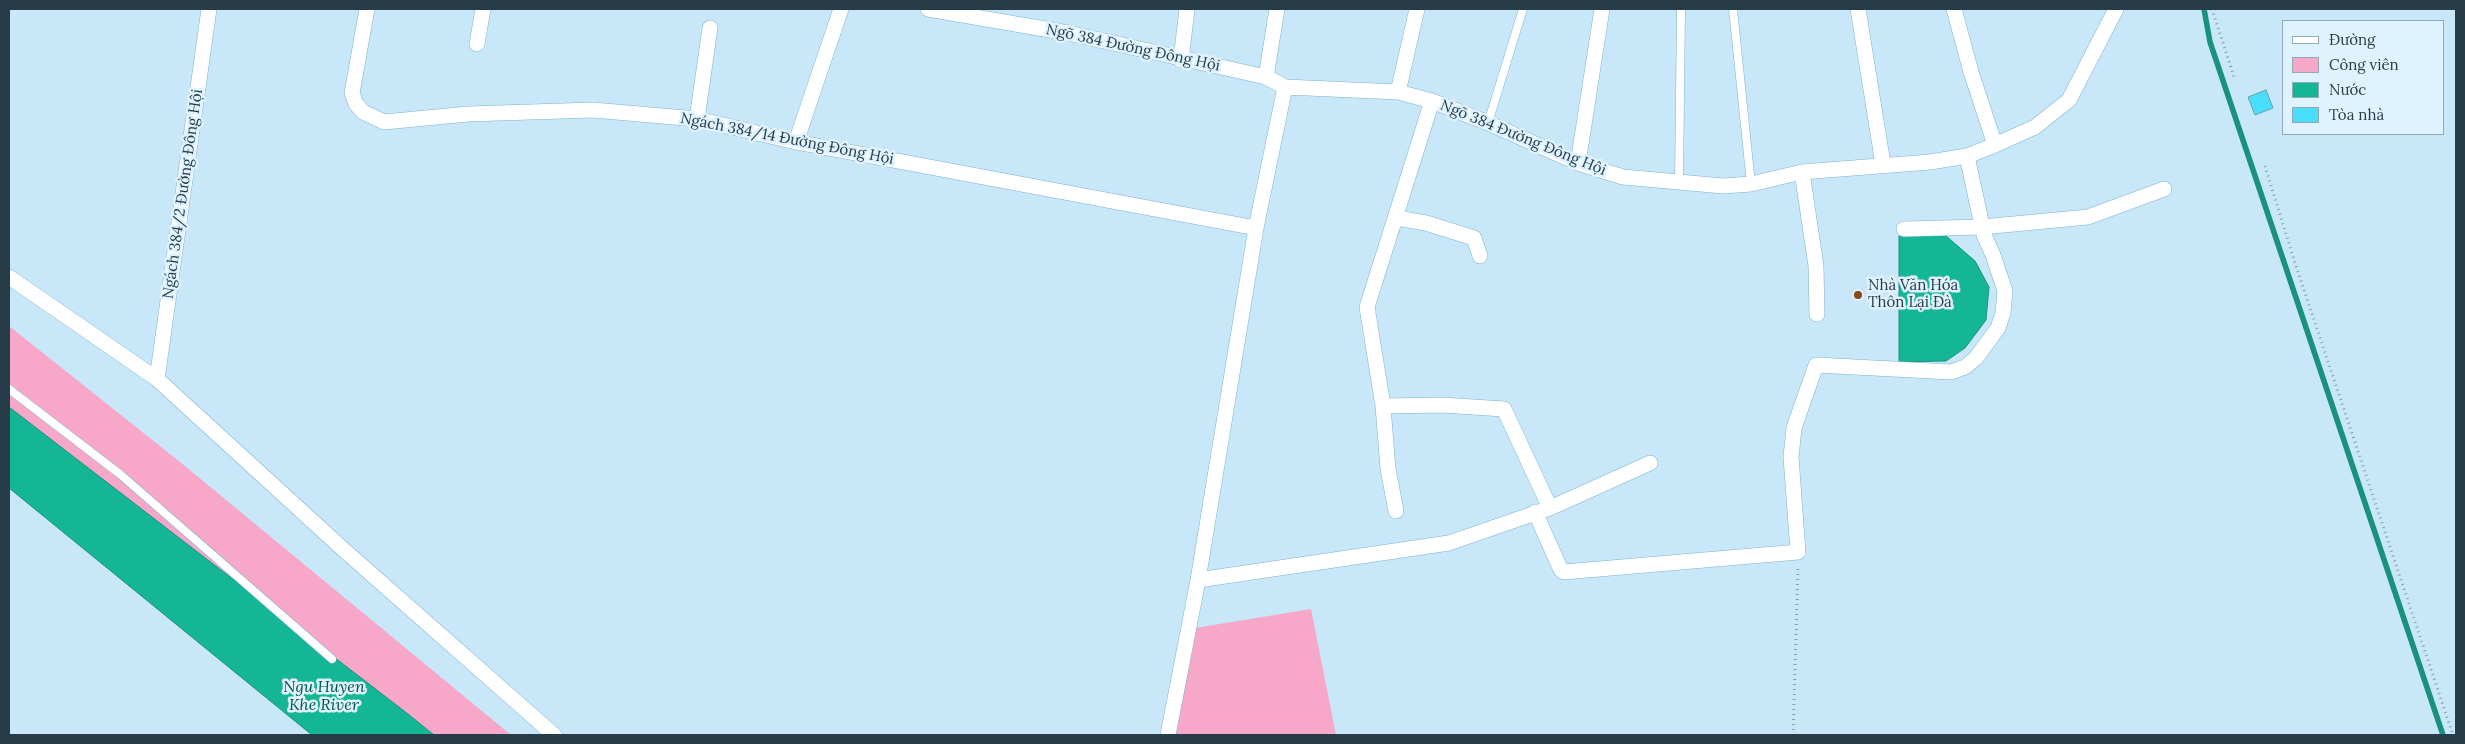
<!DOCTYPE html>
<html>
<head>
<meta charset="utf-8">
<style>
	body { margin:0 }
	#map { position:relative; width:2465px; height:744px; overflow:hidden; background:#c8e7f9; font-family:Lora,serif }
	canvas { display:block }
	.frame { position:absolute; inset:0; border:10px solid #263c48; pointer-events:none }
	.legend { position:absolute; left:2282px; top:20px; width:162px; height:115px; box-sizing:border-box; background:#def2ff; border:1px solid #94a9b6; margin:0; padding:6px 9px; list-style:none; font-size:15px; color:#263c48 }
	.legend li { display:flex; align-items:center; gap:10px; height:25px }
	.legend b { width:25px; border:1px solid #94a9b6 }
</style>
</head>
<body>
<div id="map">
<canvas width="2465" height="744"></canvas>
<div class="frame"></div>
<ul class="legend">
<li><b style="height:6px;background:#fff"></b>Đường</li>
<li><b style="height:14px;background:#f7a7c8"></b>Công viên</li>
<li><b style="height:14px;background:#15b696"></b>Nước</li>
<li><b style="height:14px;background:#48defc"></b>Tòa nhà</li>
</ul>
</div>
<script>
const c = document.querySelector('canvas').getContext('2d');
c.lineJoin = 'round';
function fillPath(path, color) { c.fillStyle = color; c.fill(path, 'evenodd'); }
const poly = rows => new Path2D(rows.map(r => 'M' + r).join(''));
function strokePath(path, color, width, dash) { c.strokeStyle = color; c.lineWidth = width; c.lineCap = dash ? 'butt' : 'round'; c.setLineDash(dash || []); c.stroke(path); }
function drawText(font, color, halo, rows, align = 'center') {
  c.font = font + ' Lora,serif'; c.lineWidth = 5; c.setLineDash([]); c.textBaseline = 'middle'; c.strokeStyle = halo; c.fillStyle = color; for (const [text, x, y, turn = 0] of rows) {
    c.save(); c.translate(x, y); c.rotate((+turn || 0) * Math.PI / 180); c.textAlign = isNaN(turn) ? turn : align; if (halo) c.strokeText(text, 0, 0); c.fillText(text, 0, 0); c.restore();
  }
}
fillPath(poly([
	[9,326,180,462,511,735,434,735,9,407],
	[1311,609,1336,735,1168,735,1189,629]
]), '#f7a7c8');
const water = poly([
	[1945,235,1975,261,1989,287,1986,320,1965,348,1946,361,1899,362,1899,236,1945,235],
	[9,407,408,714,434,735,312,735,9,488,9,407]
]);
fillPath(water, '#15b696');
strokePath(water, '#1a917f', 1);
strokePath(poly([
	[2204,9,2210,42,2443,735]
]), '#1a917f', 5.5);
const building = poly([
	[2266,90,2273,108,2255,115,2248,97,2266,90]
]);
fillPath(building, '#48defc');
strokePath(building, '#61a1af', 1);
const service = poly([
	[1733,9,1751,184],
	[1488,123,1523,9],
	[1679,183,1681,9],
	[9,389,121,475,332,659]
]);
const minor = poly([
	[367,9,352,93,356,104,363,112,384,122,468,114,593,110,697,119,796,142,1256,228],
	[928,9,1068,33,1266,77,1285,87,1398,92,1432,101,1488,123,1578,163,1623,177,1723,186,1751,184,1802,172,1930,162,1967,156,1995,145,2035,127,2069,100,2116,9],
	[1858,9,1883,164],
	[1954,9,1971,72,1995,145],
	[477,44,483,9],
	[1181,60,1187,9],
	[1266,77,1277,9],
	[1398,92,1417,9],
	[697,119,710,28],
	[796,142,841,9],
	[1578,163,1602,9],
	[1802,172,1816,266,1817,314],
	[1397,218,1426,223,1474,238,1480,256],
	[1904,229,1982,227,2088,217,2164,189],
	[9,277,157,379,344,550,554,735],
	[157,379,209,9],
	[1383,406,1442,405,1504,409,1550,508],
	[1396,511,1388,469,1383,406,1367,307,1432,101],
	[1535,512,1561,570,1564,572,1798,552,1791,457,1794,428,1816,365,1951,372,1965,367,1976,358,1998,328,2003,313,2005,291,1993,255,1984,235,1967,156],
	[1198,580,1449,543,1550,508,1650,463],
	[1168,735,1198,580,1256,228,1285,87]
]);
strokePath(service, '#7eb2cf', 9);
strokePath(minor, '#7eb2cf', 16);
strokePath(poly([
	[2212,9,2234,77],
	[2265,166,2295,263,2453,735],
	[1793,735,1798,568]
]), '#85a0b0', 3, [1, 4]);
strokePath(service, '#fff', 8);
strokePath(minor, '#fff', 15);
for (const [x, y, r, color] of [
	[1858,295,5,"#894813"]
]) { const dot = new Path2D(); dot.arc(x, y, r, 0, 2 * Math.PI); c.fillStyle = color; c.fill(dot); strokePath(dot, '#def2ff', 2); }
drawText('15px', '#263c48', '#def2ff', [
	["Ngõ 384 Đường Đông Hội",1133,48,12],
	["Ngõ 384 Đường Đông Hội",1523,138,22],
	["Ngách 384/14 Đường Đông Hội",787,139,11],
	["Ngách 384/2 Đường Đông Hội",183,194,-82]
]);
drawText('15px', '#263c48', '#def2ff', [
	["Nhà Văn Hóa",1868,286],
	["Thôn Lại Đà",1868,303]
], 'left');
drawText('italic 16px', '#005545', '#def2ff', [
	["Ngu Huyen",324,687],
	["Khe River",324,705]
]);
</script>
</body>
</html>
